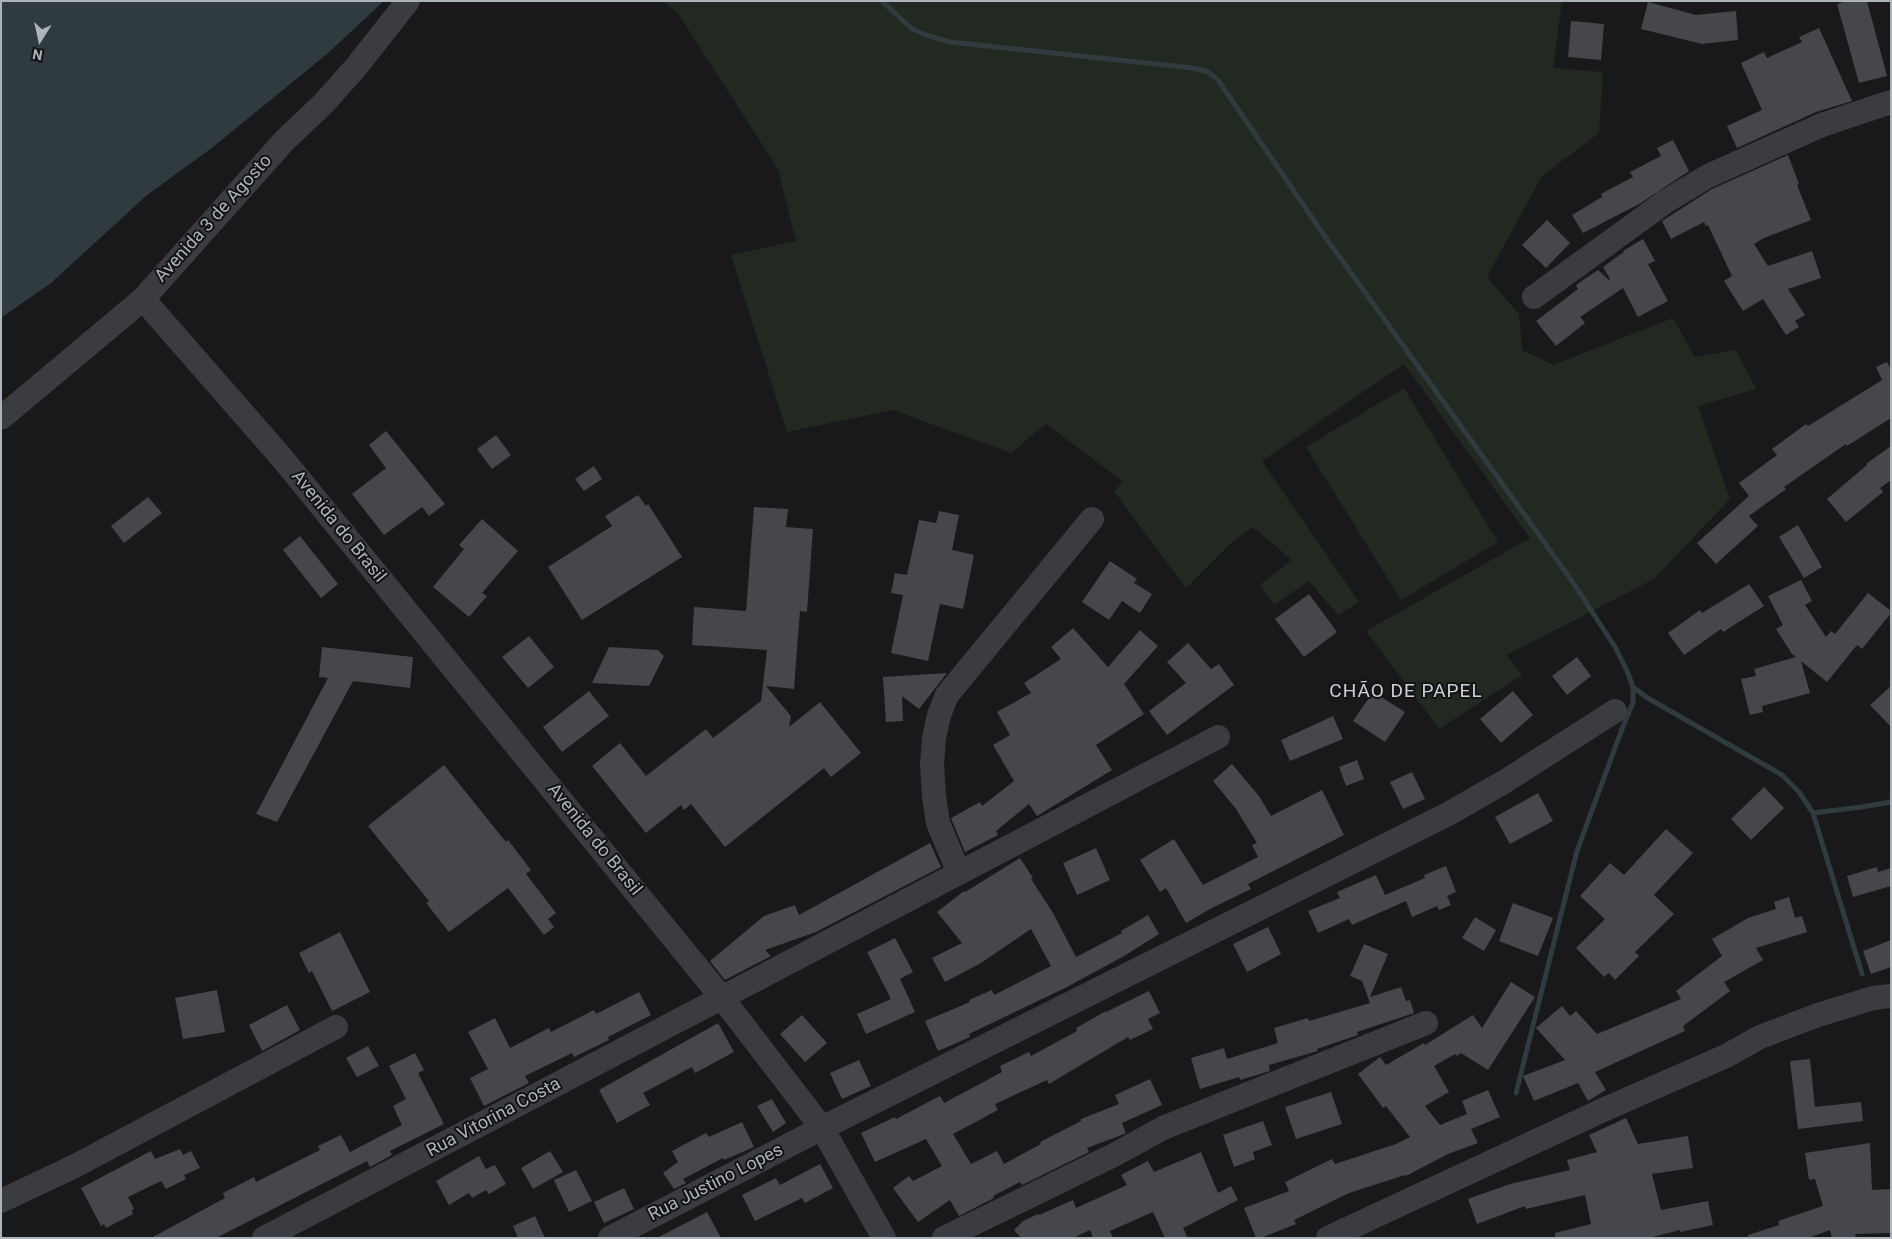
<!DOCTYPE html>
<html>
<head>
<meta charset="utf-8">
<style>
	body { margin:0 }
	#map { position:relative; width:1892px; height:1239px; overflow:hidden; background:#19191b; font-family:Roboto,sans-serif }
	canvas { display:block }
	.frame { position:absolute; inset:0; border:2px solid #acb3ba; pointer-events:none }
	.north { position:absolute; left:15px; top:15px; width:50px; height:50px; -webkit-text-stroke:4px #141416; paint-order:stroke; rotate:190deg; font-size:14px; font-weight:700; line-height:20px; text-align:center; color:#acb3ba }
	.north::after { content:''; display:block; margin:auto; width:18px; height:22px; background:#acb3ba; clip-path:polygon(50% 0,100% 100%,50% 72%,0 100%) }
</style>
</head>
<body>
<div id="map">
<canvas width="1892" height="1239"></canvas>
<div class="frame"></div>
<div class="north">N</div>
</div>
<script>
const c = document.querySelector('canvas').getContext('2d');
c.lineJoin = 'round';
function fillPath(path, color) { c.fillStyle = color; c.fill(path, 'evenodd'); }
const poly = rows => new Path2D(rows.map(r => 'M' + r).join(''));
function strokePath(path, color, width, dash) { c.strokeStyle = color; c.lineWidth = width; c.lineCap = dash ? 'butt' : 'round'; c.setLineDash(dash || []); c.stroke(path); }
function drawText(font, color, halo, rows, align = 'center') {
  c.font = font + ' Roboto,sans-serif'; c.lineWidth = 4; c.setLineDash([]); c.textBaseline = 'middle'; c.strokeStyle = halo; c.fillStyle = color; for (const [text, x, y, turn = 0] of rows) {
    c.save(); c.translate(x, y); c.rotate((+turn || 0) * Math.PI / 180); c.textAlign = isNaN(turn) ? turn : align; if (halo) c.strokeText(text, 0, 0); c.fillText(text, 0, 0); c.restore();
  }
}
fillPath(poly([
	[663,1,1562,1,1553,68,1603,72,1599,133,1542,176,1487,277,1519,314,1522,350,1553,365,1673,318,1695,357,1736,350,1756,389,1698,406,1730,499,1654,579,1507,655,1522,675,1439,729,1366,631,1530,538,1404,364,1262,461,1359,602,1338,615,1309,581,1274,605,1260,585,1292,560,1253,527,1232,542,1186,588,1114,491,1123,482,1046,424,1011,453,893,410,787,432,731,255,796,241,778,169,677,12],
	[1404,388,1498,542,1401,600,1306,447]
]), '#212921');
fillPath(poly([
	[1,1,384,1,327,54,213,147,146,196,51,283,1,318]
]), '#2f3b3f');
strokePath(poly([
	[882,1,912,29,926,35,950,42,1193,68,1208,72,1218,80,1326,238,1572,581,1615,647,1627,671,1633,687,1646,697,1782,775,1799,792,1813,813,1862,974],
	[1813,813,1862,807,1891,802],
	[1516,1093,1577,851,1622,729,1633,703,1633,687]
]), '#2f3b3f', 5);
fillPath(poly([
	[1846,1,1867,1,1887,76,1859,83,1837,4],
	[1648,2,1696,15,1736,11,1738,40,1702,44,1641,29],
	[1571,21,1604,24,1601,60,1568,57],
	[1819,28,1852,101,1816,112,1737,148,1727,126,1762,110,1741,63,1764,52,1767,58,1802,42,1799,37],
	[1673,140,1689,171,1641,203,1583,233,1572,215,1602,197,1601,194,1633,177,1630,172,1661,156,1657,148],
	[1788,155,1799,184,1797,185,1811,220,1764,238,1754,244,1768,266,1812,251,1821,278,1788,289,1805,315,1795,321,1799,327,1786,335,1763,299,1743,311,1724,281,1732,276,1708,225,1706,226,1704,222,1671,239,1662,221,1712,189],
	[1547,220,1570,243,1546,268,1522,245],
	[1643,239,1655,261,1648,264,1668,301,1638,317,1623,288,1580,317,1585,323,1556,346,1536,321,1578,289,1576,285,1598,270,1609,280,1610,279,1603,267,1624,252,1623,251],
	[1887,362,1891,369,1891,418,1847,446,1846,444,1784,487,1786,489,1749,516,1758,526,1716,564,1697,543,1749,496,1739,483,1777,455,1772,449,1806,424,1808,426,1882,380,1876,367],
	[386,431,445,504,429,516,422,507,384,535,352,494,386,468,369,445],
	[496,435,511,455,492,469,477,449],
	[1891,446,1891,480,1880,488,1883,492,1846,522,1827,499,1867,465,1866,464],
	[594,466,602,479,584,491,575,479],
	[638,495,646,506,648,504,682,557,582,620,548,567,612,526,605,516],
	[148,497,162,513,124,543,111,526],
	[754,507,788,509,786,527,813,529,807,612,800,611,794,689,766,686,791,716,789,727,820,702,861,753,831,777,824,768,725,847,691,804,684,810,681,805,646,833,592,766,620,743,646,776,706,729,713,738,761,701,767,650,692,645,694,607,746,611],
	[939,511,959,515,952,550,974,555,963,609,940,604,928,661,891,653,903,595,891,593,895,573,907,575,919,520,936,523],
	[482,519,518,551,482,593,487,596,469,617,433,587,464,549,459,545],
	[1798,525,1822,567,1804,578,1779,537],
	[300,536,338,584,321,598,283,550],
	[1110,561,1137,579,1134,583,1152,594,1140,613,1122,601,1109,620,1082,602],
	[1801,580,1812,601,1805,605,1826,637,1831,631,1835,634,1868,593,1891,611,1891,613,1862,649,1857,645,1827,682,1801,661,1810,693,1762,706,1763,712,1750,715,1741,679,1756,676,1754,669,1796,657,1792,654,1776,629,1783,625,1768,596],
	[1749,584,1764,606,1723,632,1721,629,1684,655,1668,633,1700,610,1702,613],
	[1309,594,1337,632,1304,657,1275,619],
	[1073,628,1108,667,1140,630,1158,646,1124,684,1144,714,1096,745,1112,770,1037,816,1029,804,996,831,998,835,965,852,951,818,980,802,982,806,1014,781,993,745,1010,735,997,712,1031,693,1024,683,1061,659,1051,647],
	[529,636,554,667,528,688,502,657],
	[1188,643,1211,669,1219,664,1234,685,1167,735,1149,711,1186,683,1167,662],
	[322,647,413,657,410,688,353,681,277,822,256,814,328,678,319,677],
	[609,647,658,650,664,656,649,686,592,683],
	[1577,657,1591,676,1567,695,1552,676],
	[947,673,919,709,902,696,903,721,886,722,883,677],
	[1891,686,1891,727,1870,705],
	[589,691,609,716,562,752,543,727],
	[1513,691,1533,715,1501,743,1480,719],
	[1373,692,1405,712,1385,742,1353,721],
	[1333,716,1343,739,1290,761,1281,740],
	[1357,760,1364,779,1346,786,1339,767],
	[1232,764,1259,796,1271,816,1322,790,1344,835,1248,884,1251,889,1212,908,1186,923,1166,888,1160,892,1140,860,1174,839,1203,885,1258,857,1252,845,1257,843,1236,809,1213,781],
	[444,765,506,842,508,840,531,870,526,874,556,913,548,919,554,927,544,935,508,888,449,932,426,903,429,901,368,826],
	[1412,772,1425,799,1403,809,1390,782],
	[1764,787,1784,808,1751,840,1731,819],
	[1538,793,1553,821,1510,844,1495,817],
	[1666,829,1693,853,1654,895,1674,914,1635,952,1639,956,1615,980,1609,973,1604,977,1576,948,1605,919,1580,896,1610,863,1624,875],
	[930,843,941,867,816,932,765,950,771,956,725,980,710,961,764,916,795,905,799,915],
	[1096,848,1110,880,1077,895,1063,863],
	[1020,858,1033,878,1031,879,1053,913,1076,957,1122,933,1121,931,1148,915,1159,934,1124,956,1067,987,969,1034,970,1037,938,1051,925,1021,970,1002,969,1000,992,990,994,995,1051,966,1031,929,981,963,945,982,932,958,962,943,937,912,964,891,965,892],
	[1446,866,1456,892,1447,896,1451,905,1439,910,1437,906,1412,917,1406,901,1352,925,1349,919,1318,933,1308,911,1340,898,1337,892,1376,875,1385,895,1425,878,1424,875],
	[1877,867,1878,872,1891,868,1891,886,1853,897,1847,876],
	[1789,897,1795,918,1802,916,1807,932,1756,948,1763,960,1724,982,1730,991,1683,1026,1685,1031,1595,1072,1606,1090,1588,1101,1578,1083,1534,1101,1523,1076,1565,1060,1536,1028,1562,1006,1570,1016,1576,1011,1597,1034,1681,999,1676,991,1722,956,1712,939,1748,918,1776,909,1774,902],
	[1513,903,1553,918,1538,956,1499,941],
	[1475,917,1496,930,1484,951,1462,938],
	[1268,927,1281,954,1247,972,1233,944],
	[340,932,370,992,332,1011,312,971,309,973,299,953],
	[895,938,913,972,900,979,915,1012,866,1034,857,1014,891,999,867,952],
	[1891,940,1891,967,1871,974,1863,951],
	[1364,944,1388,954,1370,997,1401,987,1406,1001,1410,1000,1414,1013,1357,1032,1358,1035,1317,1049,1318,1051,1269,1065,1270,1071,1240,1080,1239,1077,1200,1089,1191,1058,1224,1048,1227,1059,1278,1043,1274,1028,1308,1018,1309,1021,1370,1003,1362,981,1350,976],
	[1511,982,1535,997,1488,1070,1461,1053,1457,1056,1455,1054,1434,1066,1449,1092,1425,1106,1440,1125,1467,1114,1462,1101,1488,1090,1487,1091,1488,1090,1500,1117,1471,1129,1478,1143,1448,1154,1406,1176,1405,1175,1349,1193,1294,1220,1296,1224,1261,1238,1256,1238,1244,1208,1289,1191,1285,1182,1332,1159,1335,1164,1396,1144,1410,1137,1386,1106,1383,1108,1358,1074,1380,1057,1386,1065,1424,1043,1425,1045,1473,1015,1482,1028],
	[217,990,225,1032,183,1039,175,998],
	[1149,991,1160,1013,1148,1019,1153,1029,1130,1040,1128,1037,1049,1084,1047,1080,995,1104,998,1110,953,1134,971,1164,997,1151,1004,1164,1041,1144,1040,1142,1081,1121,1081,1119,1119,1104,1115,1095,1150,1079,1162,1105,1122,1123,1126,1133,1124,1134,1087,1148,1089,1152,1022,1185,1020,1182,993,1196,994,1198,959,1216,950,1200,918,1222,893,1188,909,1176,913,1181,942,1166,926,1139,875,1162,861,1133,895,1117,896,1119,940,1096,944,1103,1002,1072,1000,1066,1029,1052,1031,1056,1077,1031,1076,1028,1106,1011,1106,1012],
	[639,992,651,1015,608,1037,609,1040,574,1057,572,1053,525,1076,529,1083,484,1106,470,1078,488,1069,468,1032,495,1018,510,1048,549,1028,551,1032,594,1010,596,1014],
	[287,1005,300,1030,262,1051,249,1025],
	[802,1015,827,1043,805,1062,780,1034],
	[718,1023,734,1052,695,1073,692,1067,643,1093,650,1105,617,1123,599,1090],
	[368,1046,379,1066,357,1077,346,1058],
	[415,1053,424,1070,418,1073,444,1124,390,1151,392,1155,370,1167,367,1161,216,1238,151,1238,225,1198,223,1193,254,1177,256,1182,320,1150,318,1146,341,1135,350,1152,402,1125,393,1106,406,1099,389,1066],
	[1810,1059,1815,1107,1861,1102,1863,1121,1798,1129,1790,1061],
	[859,1060,871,1086,842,1099,830,1073],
	[1331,1092,1342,1124,1296,1139,1285,1107],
	[772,1099,786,1123,773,1132,757,1106],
	[1626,1118,1638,1144,1688,1136,1693,1168,1652,1174,1661,1210,1708,1201,1713,1225,1680,1232,1680,1230,1649,1238,1555,1238,1555,1233,1591,1224,1585,1195,1526,1209,1525,1206,1477,1224,1468,1199,1510,1184,1570,1170,1567,1160,1597,1152,1589,1135],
	[1263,1121,1272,1145,1253,1152,1255,1159,1234,1167,1223,1135],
	[742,1122,754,1147,724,1160,723,1158,683,1179,686,1183,674,1189,663,1173,678,1162,672,1151,706,1133,709,1137],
	[1870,1143,1872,1190,1891,1189,1891,1233,1855,1234,1856,1238,1832,1238,1830,1230,1808,1238,1748,1238,1748,1235,1779,1225,1778,1221,1823,1206,1815,1179,1809,1180,1805,1153],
	[180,1149,183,1155,191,1151,200,1168,184,1175,186,1179,166,1189,161,1181,128,1197,134,1209,132,1210,133,1214,106,1228,104,1224,101,1226,81,1188,151,1151,155,1159],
	[550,1151,563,1172,533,1189,521,1168],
	[1201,1152,1218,1193,1231,1186,1238,1200,1183,1228,1188,1238,1165,1238,1153,1212,1110,1231,1113,1238,1093,1238,1090,1230,1073,1238,1021,1238,1014,1230,1023,1221,1038,1214,1039,1215,1073,1200,1076,1208,1127,1185,1121,1175,1148,1161,1154,1172],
	[479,1156,486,1169,495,1165,506,1184,489,1194,486,1190,472,1198,469,1193,449,1205,436,1181],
	[820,1164,833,1188,805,1203,802,1198,755,1221,742,1195,776,1178,780,1185],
	[576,1170,592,1201,569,1212,554,1180],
	[624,1188,634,1209,604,1223,594,1202],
	[707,1212,721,1238,657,1238],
	[535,1216,545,1238,518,1238,513,1226]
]), '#46474b');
strokePath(poly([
	[1534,297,1665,202,1708,176,1822,125,1891,102],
	[143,299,282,458,723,999,822,1128,884,1238],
	[1,418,143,299,284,141,323,104,356,67,408,1],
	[959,873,938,823,934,796,932,764,934,738,939,715,947,695,1092,519],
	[1,1201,75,1166,336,1027],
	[264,1238,1218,737],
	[610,1238,822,1128,1448,814,1504,782,1615,711],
	[944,1238,1114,1155,1163,1128,1426,1023],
	[1328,1238,1603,1110,1726,1056,1760,1037,1818,1015,1873,998,1891,996]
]), '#3a3c40', 24);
drawText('18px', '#acb3ba', '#141416', [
	["Avenida 3 de Agosto",214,219,-48],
	["Avenida do Brasil",338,527,51],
	["Avenida do Brasil",594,840,51],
	["Rua Vitorina Costa",494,1118,-28],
	["Rua Justino Lopes",716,1183,-27]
]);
c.letterSpacing = '1px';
drawText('19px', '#ccd1d6', '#141416', [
	["CHÃO DE PAPEL",1406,692]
]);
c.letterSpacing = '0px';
</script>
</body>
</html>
